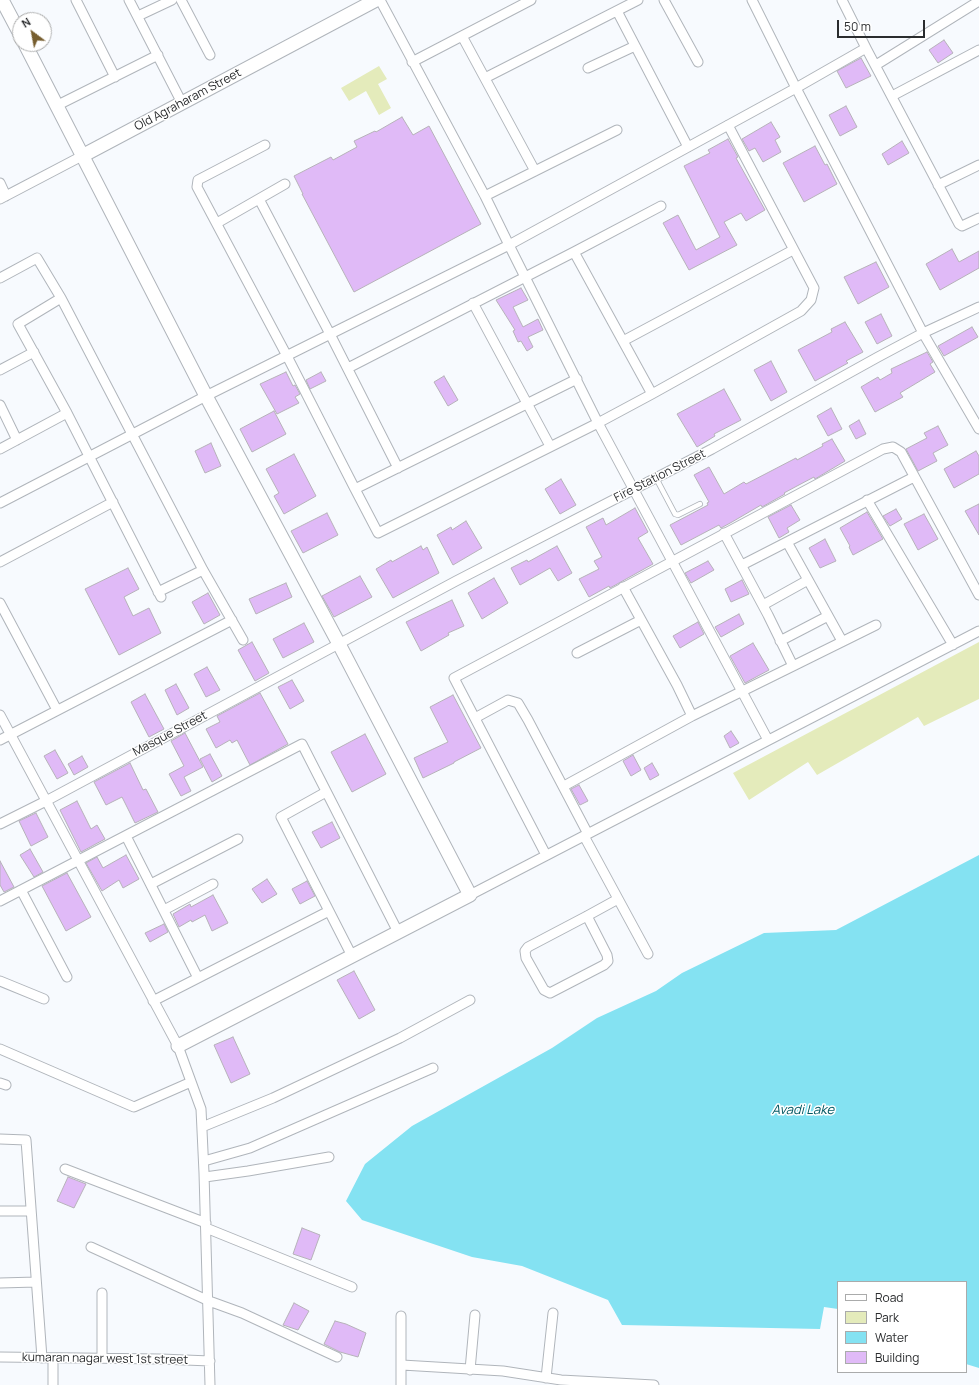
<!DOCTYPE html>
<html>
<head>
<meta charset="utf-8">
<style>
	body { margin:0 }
	#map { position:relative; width:979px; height:1385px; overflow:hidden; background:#f7fafe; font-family:Manrope,sans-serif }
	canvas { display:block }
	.legend { position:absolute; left:837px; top:1281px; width:130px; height:92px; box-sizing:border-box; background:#fff; border:1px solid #aaabab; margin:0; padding:5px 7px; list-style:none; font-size:12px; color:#2a2c2e }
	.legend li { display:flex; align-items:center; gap:8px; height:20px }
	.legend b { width:20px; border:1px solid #aaabab }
	.north { position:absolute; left:12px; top:12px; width:40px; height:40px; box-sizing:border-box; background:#fff; border:1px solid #aaabab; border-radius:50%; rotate:328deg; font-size:11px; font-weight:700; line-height:16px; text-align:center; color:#2a2c2e }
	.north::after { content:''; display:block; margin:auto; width:14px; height:18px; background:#775e2f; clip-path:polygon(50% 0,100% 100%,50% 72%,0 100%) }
	.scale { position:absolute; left:837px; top:20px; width:88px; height:18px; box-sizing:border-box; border:2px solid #2a2c2e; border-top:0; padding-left:5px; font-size:12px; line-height:14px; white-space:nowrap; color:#2a2c2e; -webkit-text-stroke:3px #fff; paint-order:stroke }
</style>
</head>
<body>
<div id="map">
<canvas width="979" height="1385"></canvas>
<ul class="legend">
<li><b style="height:5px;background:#fff"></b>Road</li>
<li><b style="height:11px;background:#e4ebbb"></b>Park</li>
<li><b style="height:11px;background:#84e2f2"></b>Water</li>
<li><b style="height:11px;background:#e0baf7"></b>Building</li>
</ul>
<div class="north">N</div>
<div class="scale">50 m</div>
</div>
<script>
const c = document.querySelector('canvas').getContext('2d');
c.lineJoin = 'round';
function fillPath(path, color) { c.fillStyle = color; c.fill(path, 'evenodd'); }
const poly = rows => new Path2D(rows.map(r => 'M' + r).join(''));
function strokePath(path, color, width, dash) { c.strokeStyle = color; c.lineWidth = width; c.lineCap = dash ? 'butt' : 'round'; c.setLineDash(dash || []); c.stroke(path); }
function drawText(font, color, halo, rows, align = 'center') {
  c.font = font + ' Manrope,sans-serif'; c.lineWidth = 3; c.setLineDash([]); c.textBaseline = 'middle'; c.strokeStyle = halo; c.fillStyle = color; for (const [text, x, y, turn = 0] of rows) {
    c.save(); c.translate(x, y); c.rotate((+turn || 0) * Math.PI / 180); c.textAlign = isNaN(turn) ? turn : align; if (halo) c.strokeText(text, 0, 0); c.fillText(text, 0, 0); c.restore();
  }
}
fillPath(poly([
	[379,66,387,79,378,84,391,108,379,115,366,91,349,101,341,88],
	[979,642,979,699,924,726,918,717,817,775,808,762,749,800,733,773]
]), '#e4ebbb');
fillPath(poly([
	[979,855,979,1368,966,1364,966,1282,838,1282,838,1309,824,1307,820,1329,622,1325,608,1300,522,1266,472,1257,362,1220,346,1201,365,1164,412,1126,552,1048,597,1018,656,991,682,973,764,933,836,930]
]), '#84e2f2');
const building = poly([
	[944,40,953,53,938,63,929,50,944,40],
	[861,58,871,76,846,88,837,71,861,58],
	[846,106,857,127,840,136,829,115,846,106],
	[402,117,413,135,429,126,481,224,354,292,302,194,303,194,294,176,331,157,333,160,357,147,354,141,375,131,376,132,402,117],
	[771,122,780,137,775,140,781,152,763,162,755,148,749,151,742,139,771,122],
	[728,139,738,157,736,158,765,210,746,221,741,213,724,222,737,245,689,270,663,223,678,215,696,250,720,237,684,166,710,153,708,150,728,139],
	[902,141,909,153,888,165,882,154,902,141],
	[815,146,825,165,827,164,837,184,804,202,783,163,815,146],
	[952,249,959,262,979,251,979,268,940,290,926,264,952,249],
	[876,262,889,287,858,304,844,277,876,262],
	[521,288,528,300,513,307,523,327,538,319,543,330,528,337,533,347,527,351,521,341,518,342,513,331,515,330,496,300,521,288],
	[881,314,892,336,877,344,865,322,881,314],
	[845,322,863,352,846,361,848,363,815,381,798,350,832,332,831,329,845,322],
	[972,327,978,337,944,356,938,346,972,327],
	[927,352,933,362,930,364,935,372,900,393,903,397,875,412,861,387,878,377,880,380,892,373,891,369,927,352],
	[771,361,787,392,771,401,754,370,771,361],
	[286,372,293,386,295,385,300,394,295,397,299,403,277,414,260,384,286,372],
	[321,372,326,381,310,389,306,380,321,372],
	[444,376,458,400,448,406,434,382,444,376],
	[724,389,741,420,714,434,715,436,697,447,677,414,724,389],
	[831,408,842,429,828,436,817,416,831,408],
	[274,411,286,434,252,452,240,429,274,411],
	[859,420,866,434,856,439,849,426,859,420],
	[938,426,948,445,933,453,937,461,918,471,906,449,927,438,924,433,938,426],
	[832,439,845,461,815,479,814,477,797,486,784,493,785,494,762,507,761,505,732,522,721,528,719,525,681,545,670,525,708,505,707,503,709,502,694,475,709,467,724,494,744,482,746,484,796,458,797,460,823,446,822,444,832,439],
	[211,443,221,466,205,473,195,451,211,443],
	[976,451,979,456,979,474,954,488,944,469,976,451],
	[294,454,316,496,284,514,274,496,279,493,266,469,294,454],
	[561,479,576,505,560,514,545,489,561,479],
	[979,504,979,535,965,511,979,504],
	[791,505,800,520,787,528,789,532,779,538,768,517,791,505],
	[635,508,648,532,638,538,653,564,610,588,609,586,589,597,579,579,599,569,594,561,602,557,586,527,603,518,606,525,635,508],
	[896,509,902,519,890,526,883,516,896,509],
	[867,512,883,539,853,555,849,547,850,546,840,528,867,512],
	[327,513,338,535,303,553,291,531,327,513],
	[924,514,938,539,918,550,904,524,924,514],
	[466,521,482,548,453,565,437,535,451,527,452,530,466,521],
	[825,539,836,561,820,568,809,548,825,539],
	[421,546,423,550,427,547,439,573,393,598,376,569,391,560,392,562,421,546],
	[557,546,572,573,558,581,550,568,520,585,511,568,527,560,528,562,557,546],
	[708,561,714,570,691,583,685,573,708,561],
	[128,568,139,589,124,597,133,616,149,608,161,633,119,655,85,589,128,568],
	[360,576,372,597,334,617,322,596,360,576],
	[494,578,508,603,482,619,468,593,494,578],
	[742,580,749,594,731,602,725,589,742,580],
	[286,583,292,597,256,614,249,599,286,583],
	[208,593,220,615,204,624,192,602,208,593],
	[452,600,464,626,448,633,449,635,421,651,406,622,452,600],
	[739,614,744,624,721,637,715,627,739,614],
	[698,622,704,634,680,648,673,636,698,622],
	[304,623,314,642,283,658,273,639,304,623],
	[252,642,269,673,255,681,238,650,252,642],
	[753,643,769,670,745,683,730,656,753,643],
	[207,667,220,690,206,697,194,674,207,667],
	[292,680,304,701,290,709,278,687,292,680],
	[176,684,189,708,177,715,165,690,176,684],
	[260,693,288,744,250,765,237,740,232,743,230,740,216,748,206,729,220,722,217,716,260,693],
	[145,694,164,729,149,737,131,702,145,694],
	[453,695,481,748,454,762,454,763,423,778,414,758,448,742,430,707,453,695],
	[731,731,739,743,730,748,724,736,731,731],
	[185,733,203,767,184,777,191,791,181,796,169,774,184,766,171,741,185,733],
	[365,734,386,774,352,792,331,752,365,734],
	[55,750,68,773,57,779,44,756,55,750],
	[210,754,222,776,212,782,200,759,210,754],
	[633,755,641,770,631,776,623,761,633,755],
	[82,756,88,767,74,775,68,764,82,756],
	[130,763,143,790,146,789,158,812,135,823,122,797,106,805,94,782,130,763],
	[652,763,659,775,650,780,644,768,652,763],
	[579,785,588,801,580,805,571,789,579,785],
	[77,801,91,829,97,825,105,839,81,852,60,810,77,801],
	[36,813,48,837,31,846,19,821,36,813],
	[332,822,340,838,321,848,312,832,332,822],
	[30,849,43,872,34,877,20,855,30,849],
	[126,855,139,879,123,888,119,880,102,891,86,863,97,857,103,868,126,855],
	[0,861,14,887,4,892,0,885,0,861],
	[67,873,91,917,66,931,42,886,67,873],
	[267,879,277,894,262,903,252,889,267,879],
	[307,881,315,896,300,904,292,889,307,881],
	[213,895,228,923,212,931,205,915,192,922,191,920,179,927,173,914,190,904,191,907,213,895],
	[164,924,168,932,150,942,145,933,164,924],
	[354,971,375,1010,359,1019,337,980,354,971],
	[233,1037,250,1074,231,1083,214,1045,233,1037],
	[68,1177,86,1184,74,1208,57,1201,68,1177],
	[302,1228,320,1235,311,1260,293,1254,302,1228],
	[294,1303,309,1311,298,1330,283,1325,294,1303],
	[335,1321,346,1324,366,1333,358,1357,340,1352,324,1344,335,1321]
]);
fillPath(building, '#e0baf7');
strokePath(building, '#b6b2b9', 1);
const lane = poly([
	[656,478,675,514,678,515,700,504]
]);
const street = poly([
	[76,0,115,77],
	[129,0,182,103],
	[181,0,210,55],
	[380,0,485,196,617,130],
	[664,0,698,62],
	[752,0,796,88,866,48,842,0],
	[617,11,688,147],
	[138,16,172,0],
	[462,36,535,171],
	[866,48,959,224,962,226,979,218],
	[412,62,531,0],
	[876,65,979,1],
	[588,68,635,46],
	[485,78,638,0],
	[892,96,979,50],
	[56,106,158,55],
	[265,145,198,180,197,187,287,356,355,489],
	[0,183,6,196],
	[938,185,979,165],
	[0,199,82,156],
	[259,199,330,334,398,468],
	[217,223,285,184],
	[574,252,652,394],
	[0,278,37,258,61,298,203,570,243,640],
	[61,298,18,324,67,413,161,597],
	[473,303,550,446],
	[623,341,793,250],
	[348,368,574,252,661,206],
	[0,370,34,352],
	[577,379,355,489,378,533,598,423,652,394,801,311,811,300,814,288,728,125],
	[0,405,17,440],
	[0,449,67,413],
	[867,500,953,645],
	[0,503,206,396,509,245,485,196],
	[724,533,768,615,793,666],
	[787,542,842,641],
	[0,562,113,502],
	[742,565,914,477],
	[623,587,677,685,692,716],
	[158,592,203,570],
	[0,603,57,710],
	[763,605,808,580],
	[780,641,828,616],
	[577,653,641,620],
	[0,715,178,1046,201,1109,204,1173,210,1385],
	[475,718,508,700,518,703,528,720,588,834],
	[0,740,232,620],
	[768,740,598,423,509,245,796,88,923,333,979,429],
	[564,786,692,716,876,625],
	[326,792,281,817,352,956],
	[0,824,46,801,456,581,712,449,878,357,923,333,979,307],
	[126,836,198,978],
	[584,836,648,954],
	[546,855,454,678,883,449,893,447,901,452,979,595],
	[151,884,238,839],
	[21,890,67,977],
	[470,895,979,631],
	[0,901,302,744,398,932],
	[164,910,213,884],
	[587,916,607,955,608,961,604,965,550,993,544,990,526,958,525,951,528,947,587,916,618,899],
	[0,981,44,999],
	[153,1001,329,911],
	[0,1049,134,1107,191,1082],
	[0,1083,6,1085],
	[202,1127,273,1098,400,1038,470,1000],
	[0,1139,26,1140,42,1358],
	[204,1161,250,1148,433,1068],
	[65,1169,206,1223],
	[205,1177,248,1171,329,1157],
	[0,1211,31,1211],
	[206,1228,352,1287],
	[91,1247,209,1301,242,1313,337,1357],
	[0,1283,36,1282],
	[102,1293,102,1358],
	[401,1316,401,1385],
	[0,1357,161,1359,210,1361],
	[402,1365,503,1371,561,1380,654,1385],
	[470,1370,475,1315],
	[546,1378,553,1313],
	[53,1385,53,1358]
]);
const secondary = poly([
	[2,0,20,34],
	[25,44,206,396,339,644,470,895,178,1046],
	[82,156,376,0]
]);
strokePath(lane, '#b0b5bb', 6);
strokePath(street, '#b0b5bb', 11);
strokePath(secondary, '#b0b5bb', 15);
strokePath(lane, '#fff', 4.5);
strokePath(street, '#fff', 9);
strokePath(secondary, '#fff', 13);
drawText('12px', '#2a2c2e', '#fff', [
	["Old Agraharam Street",188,100,-28],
	["Fire Station Street",660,476,-27],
	["Masque Street",170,734,-28],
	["kumaran nagar west 1st street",105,1359,1]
]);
drawText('italic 13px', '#005762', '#fff', [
	["Avadi Lake",803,1110]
]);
</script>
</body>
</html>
